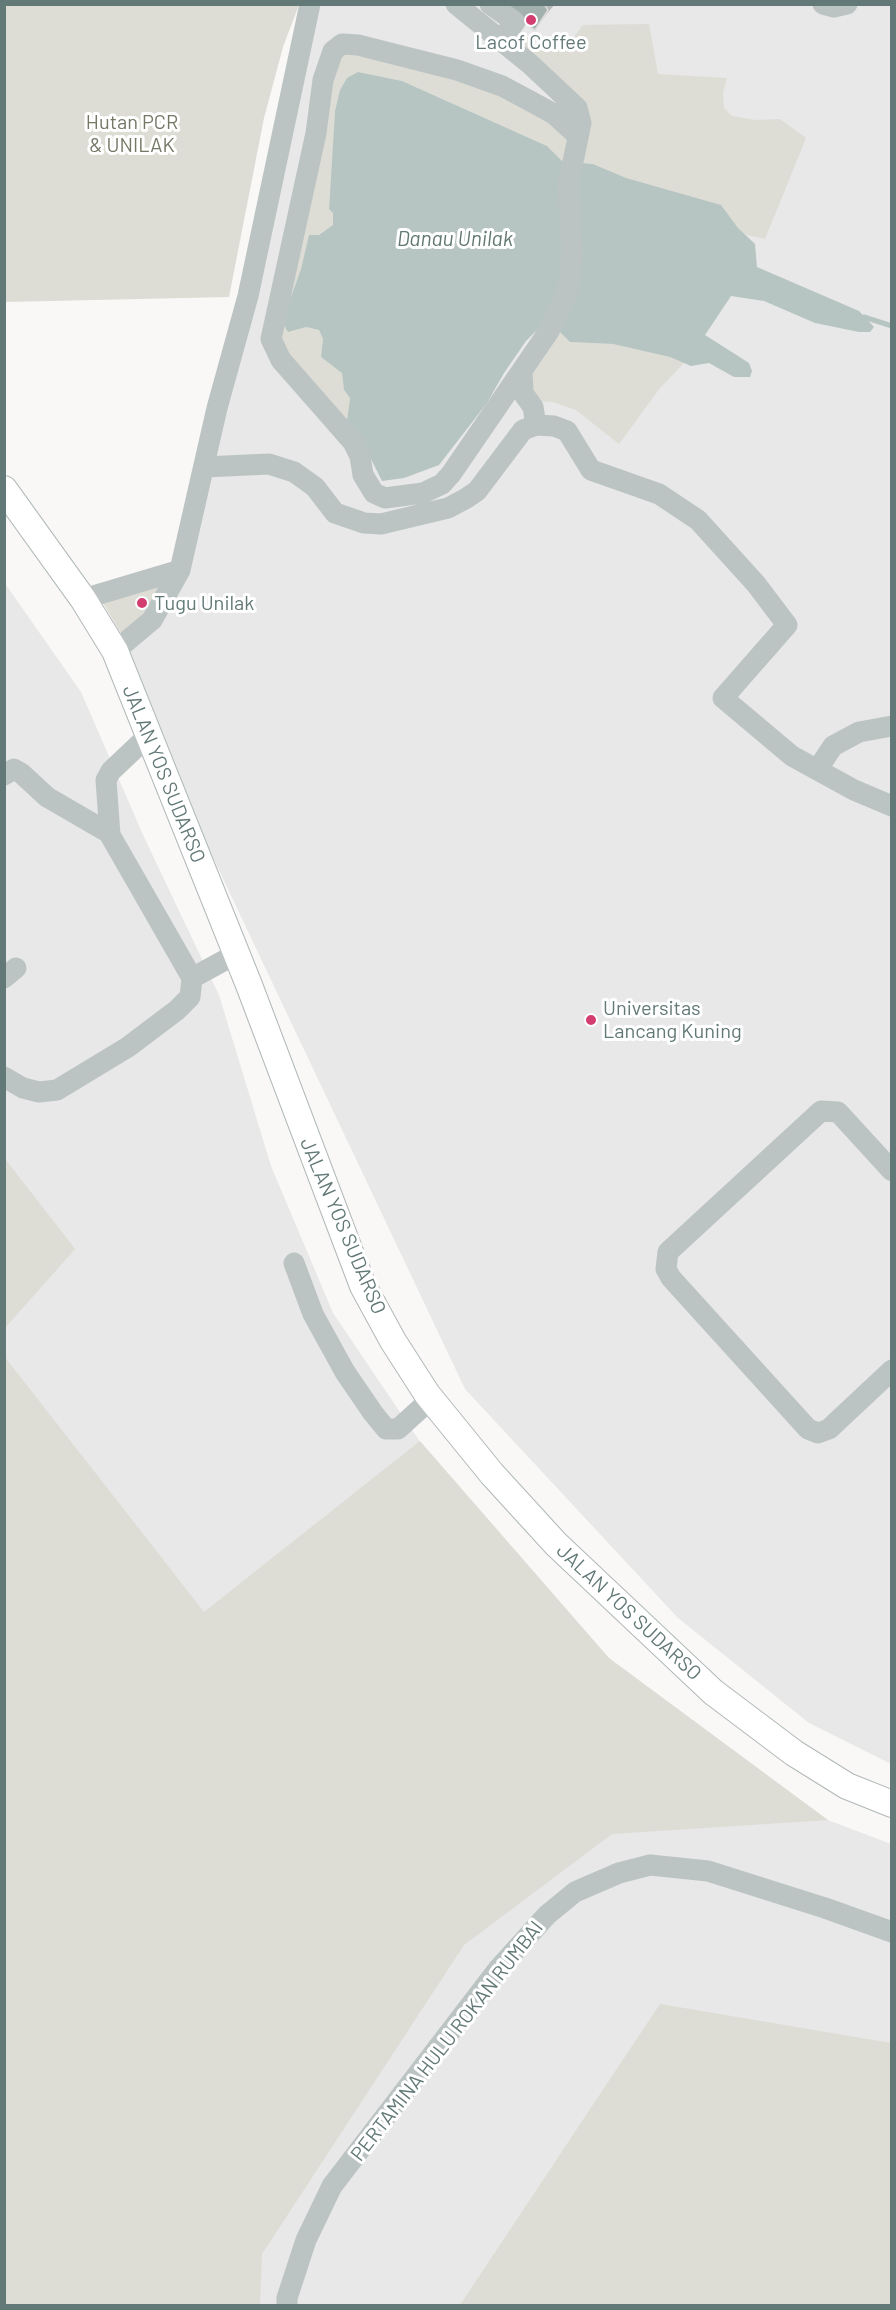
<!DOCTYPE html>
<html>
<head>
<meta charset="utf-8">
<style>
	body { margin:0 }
	#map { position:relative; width:896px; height:2310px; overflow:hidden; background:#f9f8f7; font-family:Barlow,sans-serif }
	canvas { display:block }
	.frame { position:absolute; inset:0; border:6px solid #627977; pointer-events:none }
</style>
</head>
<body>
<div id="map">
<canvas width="896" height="2310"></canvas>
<div class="frame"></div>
</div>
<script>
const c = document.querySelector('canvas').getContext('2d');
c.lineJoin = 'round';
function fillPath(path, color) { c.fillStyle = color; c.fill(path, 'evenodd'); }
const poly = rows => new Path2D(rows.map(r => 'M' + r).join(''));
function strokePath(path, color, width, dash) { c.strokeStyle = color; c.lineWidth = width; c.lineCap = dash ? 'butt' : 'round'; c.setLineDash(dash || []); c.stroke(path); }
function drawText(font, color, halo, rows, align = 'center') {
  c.font = font + ' Barlow,sans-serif'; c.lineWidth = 6; c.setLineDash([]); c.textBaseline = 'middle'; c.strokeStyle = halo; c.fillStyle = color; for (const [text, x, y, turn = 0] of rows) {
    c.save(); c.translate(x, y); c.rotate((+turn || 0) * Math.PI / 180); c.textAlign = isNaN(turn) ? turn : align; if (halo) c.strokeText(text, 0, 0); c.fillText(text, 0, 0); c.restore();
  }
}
fillPath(poly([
	[315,5,891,5,891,1764,809,1723,678,1618,465,1389,115,651,180,569],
	[4,582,81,692,144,837,219,995,271,1166,333,1313,433,1461,609,1658,675,1716,828,1820,891,1844,891,2305,5,2305]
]), '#e7e8e7');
fillPath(poly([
	[4,5,299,5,283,47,264,118,229,297,5,302],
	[649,24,658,74,727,78,723,93,724,108,732,116,755,120,780,119,806,138,765,239,743,234,738,228,593,164,579,162,583,109,509,40,518,29,536,45,553,51,568,45,583,25],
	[344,47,419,63,509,95,532,106,559,127,573,146,567,161,561,161,547,146,402,81,358,72,347,78,340,90,335,111,329,208,333,213,333,225,319,235,309,235,301,269,282,322,288,331,306,327,319,330,323,339,321,357,342,372,344,390,350,398,347,421,344,424,292,362,278,351,276,330,286,278,306,203,330,77,330,65,336,53],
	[559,331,570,342,613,344,670,357,684,363,660,388,619,444,576,410,553,402,535,401,530,369],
	[159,585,167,586,126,634,120,632,103,603],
	[5,1159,75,1249,5,1328,4,1159],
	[4,1356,204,1612,420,1441,609,1658,828,1820,612,1834,464,1945,262,2254,260,2305,5,2305],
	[660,2004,891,2043,891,2305,460,2305]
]), '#ddddd6');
fillPath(poly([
	[358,72,402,81,547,146,562,161,593,164,626,178,721,205,738,228,755,244,757,267,859,311,874,327,870,332,859,332,815,323,764,301,731,296,705,335,749,363,752,371,750,377,734,377,709,363,691,366,670,357,613,344,570,342,559,331,539,328,526,341,504,373,487,403,439,465,404,478,382,481,366,449,347,421,350,398,344,390,342,373,321,357,323,339,319,330,306,327,288,332,282,322,301,269,309,235,319,235,333,225,333,213,329,209,335,111,340,90,347,78]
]), '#b6c5c1');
fillPath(poly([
	[504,4,555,4,535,28]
]), '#0003');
strokePath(poly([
	[864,317,892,326]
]), '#b6c5c1', 5);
const building = poly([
	[503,4,544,4,548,10,535,30,501,8,503,4]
]);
fillPath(building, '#a2b0ae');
strokePath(building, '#dbdad9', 1.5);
const major = poly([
	[4,489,83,599,115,651,249,985,363,1286,393,1341,427,1394,492,1474,556,1544,713,1692,794,1753,847,1786,892,1804]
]);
strokePath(major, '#b0b9b8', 28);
strokePath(poly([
	[456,4,530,64,577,108,581,123,574,157,568,183,572,251,570,276,566,295,549,331,451,474,442,484,423,493,385,498,374,493,363,475,360,456,353,442,281,360,271,339,316,133,323,80,333,51,342,44,358,45,457,70,502,86,532,102,554,114,578,136],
	[490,4,515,22,500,41],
	[823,4,834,7,847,4],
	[522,370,523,393,533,407,536,425],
	[204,467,269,464,294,472,315,487,335,513,364,523,381,524,448,508,465,499,477,491,523,430,536,425,554,426,567,431,591,470,659,494,698,520,756,584,787,625,723,698,792,756,854,790,892,806],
	[83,599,180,570],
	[115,651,152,620,180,570,217,408,248,296,310,4],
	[817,770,833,746,859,732,892,726],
	[4,775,14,769,21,773,47,797,109,833],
	[4,978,16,968],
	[192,978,236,954],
	[4,1077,23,1088,39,1092,57,1090,128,1047,177,1010,190,997,192,978,110,835,106,780,111,771,148,736],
	[892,1171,838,1112,821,1111,668,1252,666,1269,671,1278,808,1429,818,1433,829,1429,892,1370],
	[294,1263,313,1314,345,1372,373,1413,386,1429,398,1429,431,1399],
	[287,2306,287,2298,306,2240,332,2186,499,1968,547,1915,575,1892,619,1873,650,1865,708,1871,825,1908,892,1932]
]), '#bcc4c3', 21);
strokePath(major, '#fff', 26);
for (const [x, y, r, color] of [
	[531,20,6,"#d33d70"],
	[142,603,6,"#d33d70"],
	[591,1020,6,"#d33d70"]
]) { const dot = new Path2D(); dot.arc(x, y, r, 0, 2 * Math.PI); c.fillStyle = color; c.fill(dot); strokePath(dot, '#fff', 2); }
drawText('20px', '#627977', '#fff', [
	["Lacof Coffee",531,42,"center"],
	["Tugu Unilak",154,603],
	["Universitas",603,1008],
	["Lancang Kuning",603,1031]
], 'left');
drawText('20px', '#737865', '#fff', [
	["Hutan PCR",132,122],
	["& UNILAK",132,145]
]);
drawText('20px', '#627977', '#fff', [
	["JALAN YOS SUDARSO",164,774,68],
	["JALAN YOS SUDARSO",343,1226,67],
	["JALAN YOS SUDARSO",629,1612,43],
	["PERTAMINA HULU ROKAN RUMBAI",447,2041,-52]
]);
drawText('italic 21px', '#617872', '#fff', [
	["Danau Unilak",455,239]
]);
</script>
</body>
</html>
